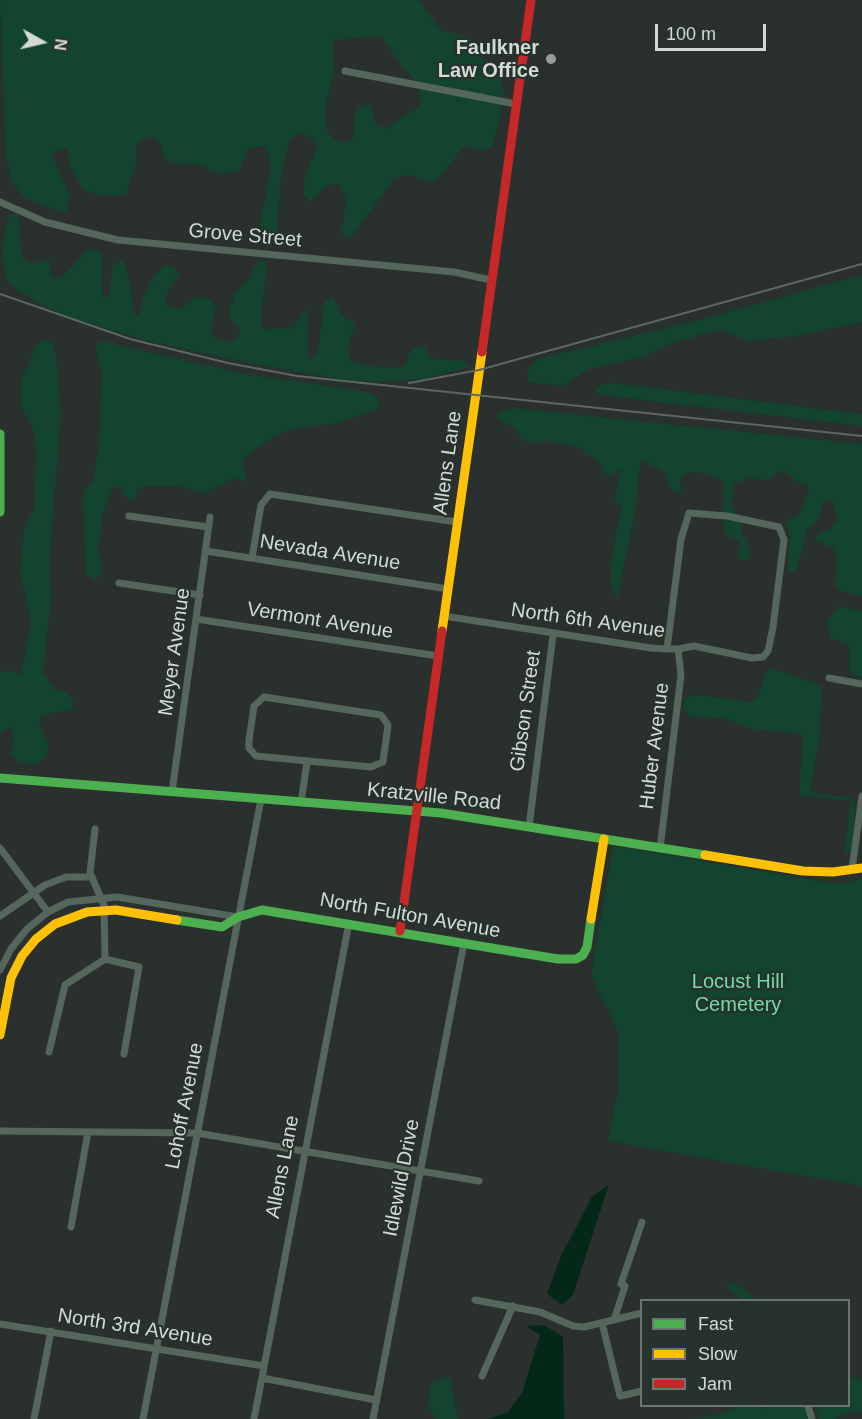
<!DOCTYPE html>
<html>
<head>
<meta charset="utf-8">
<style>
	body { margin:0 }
	#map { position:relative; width:862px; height:1419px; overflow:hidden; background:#2a302d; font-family:Helvetica,sans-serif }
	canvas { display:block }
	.legend { position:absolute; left:640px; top:1299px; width:210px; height:108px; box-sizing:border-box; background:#28322c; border:2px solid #6c7570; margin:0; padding:8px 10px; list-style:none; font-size:18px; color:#d3d9d5 }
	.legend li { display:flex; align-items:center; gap:12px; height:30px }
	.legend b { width:30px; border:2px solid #6c7570 }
	.north { position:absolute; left:12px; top:12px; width:60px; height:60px; -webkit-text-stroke:4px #28322c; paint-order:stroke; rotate:98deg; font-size:16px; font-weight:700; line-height:24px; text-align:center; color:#d3d9d5 }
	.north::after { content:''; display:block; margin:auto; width:21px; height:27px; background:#d3d9d5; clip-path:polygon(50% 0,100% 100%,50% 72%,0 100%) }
	.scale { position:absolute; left:655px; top:24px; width:111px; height:27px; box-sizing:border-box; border:3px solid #d3d9d5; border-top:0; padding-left:8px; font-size:18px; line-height:21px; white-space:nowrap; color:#d3d9d5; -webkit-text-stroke:4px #28322c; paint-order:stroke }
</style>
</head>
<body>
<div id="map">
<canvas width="862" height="1419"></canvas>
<ul class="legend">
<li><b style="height:8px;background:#4caf50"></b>Fast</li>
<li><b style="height:8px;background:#ffc107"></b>Slow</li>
<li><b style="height:8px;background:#c62828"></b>Jam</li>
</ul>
<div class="north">N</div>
<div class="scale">100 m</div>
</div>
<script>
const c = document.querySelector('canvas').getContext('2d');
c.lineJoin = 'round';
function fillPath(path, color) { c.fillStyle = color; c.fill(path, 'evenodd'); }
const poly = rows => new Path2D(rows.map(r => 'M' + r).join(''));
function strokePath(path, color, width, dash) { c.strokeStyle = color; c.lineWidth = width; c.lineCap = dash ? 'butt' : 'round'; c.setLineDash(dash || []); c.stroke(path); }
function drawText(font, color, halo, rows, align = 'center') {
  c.font = font + ' Helvetica,sans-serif'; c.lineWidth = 4.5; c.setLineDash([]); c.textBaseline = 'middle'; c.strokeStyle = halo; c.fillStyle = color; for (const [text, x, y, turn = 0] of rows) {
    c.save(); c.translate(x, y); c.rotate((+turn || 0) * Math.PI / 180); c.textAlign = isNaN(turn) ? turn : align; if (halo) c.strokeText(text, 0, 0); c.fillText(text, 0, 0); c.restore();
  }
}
fillPath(poly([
	[0,0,419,0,440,30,471,37,476,56,495,66,505,93,493,146,484,151,464,146,435,182,424,181,411,175,394,178,352,237,342,236,346,198,339,184,325,186,311,202,303,194,305,178,317,146,310,137,297,133,289,141,281,174,277,239,267,241,260,227,270,171,270,156,264,146,249,147,240,170,220,174,197,164,171,163,163,157,162,145,154,138,144,137,136,146,136,163,125,195,99,195,84,190,71,168,67,148,51,153,69,194,67,214,24,198,11,181,6,157],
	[381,36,404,69,419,84,420,106,385,129,375,124,371,104,360,106,354,116,354,139,343,143,333,139,327,131,326,104,334,73,333,40],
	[11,214,17,214,20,221,20,242,24,259,31,264,49,259,51,277,57,279,64,275,86,251,98,249,103,255,102,290,104,299,110,294,112,266,123,259,130,284,134,315,139,316,143,298,156,274,165,266,174,267,179,273,166,295,165,303,172,308,182,308,193,299,203,296,213,302,216,310,211,330,213,336,230,344,240,334,238,326,231,321,229,311,235,294,249,279,259,260,265,261,266,269,261,322,264,329,293,328,303,310,308,311,308,359,314,359,318,352,324,302,333,297,339,312,355,325,348,346,350,361,375,367,402,367,407,364,408,354,416,347,425,347,431,359,464,361,470,367,423,379,381,382,344,380,250,363,149,341,71,318,42,305,19,291,6,279,2,250,7,220],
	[862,275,862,322,796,336,748,341,720,329,670,344,644,357,588,369,564,386,528,382,527,371,538,359,699,320],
	[42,339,52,343,56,353,61,414,49,565,51,599,43,673,56,690,65,691,73,699,72,710,41,715,39,726,48,745,46,756,37,765,19,762,11,755,14,735,9,727,0,733,0,672,11,670,21,675,31,622,20,572,24,529,34,509,36,451,34,432,21,405,21,382,35,347],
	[101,341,239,373,368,392,378,398,379,408,339,423,296,428,275,436,241,460,247,482,234,478,204,493,179,486,148,486,137,489,135,502,124,496,122,486,112,489,103,514,98,548,102,572,95,581,86,574,83,499,84,489,93,482,99,444,102,373,95,349],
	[610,383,862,414,862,426,601,395,596,392,596,387],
	[511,408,862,444,862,596,838,590,835,586,837,558,833,548,814,540,820,532,830,530,836,521,837,515,831,500,826,500,823,503,820,518,808,528,797,570,793,573,788,570,790,536,786,520,797,516,809,493,807,483,797,482,784,471,779,471,768,480,748,478,734,484,731,505,733,510,741,517,742,532,750,551,748,560,743,561,738,558,740,542,726,534,724,529,723,481,705,473,690,472,685,473,680,482,682,492,676,493,668,485,667,474,644,461,640,465,635,514,617,599,611,584,611,563,622,504,617,504,614,499,621,468,610,476,605,474,597,459,587,455,577,446,547,441,526,442,518,435,518,429,498,420,499,412],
	[838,606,862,611,862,678,849,672,849,647,846,643,830,638,827,623],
	[772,668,822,686,819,740,810,790,815,793,851,798,855,802,852,851,846,853,845,848,851,801,799,795,803,737,799,733,750,729,727,719,689,716,683,707,685,698,695,695,752,702,759,694,764,674],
	[613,846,838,884,862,879,862,1186,608,1141,618,1091,619,1033,591,975],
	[728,1283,736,1284,757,1300,742,1300,726,1285],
	[849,1376,862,1381,862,1412,851,1412,833,1419,819,1419,815,1406,848,1406],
	[444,1377,449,1378,451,1383,458,1419,436,1419,428,1407,430,1385],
	[741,1406,758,1406,764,1409,773,1406,804,1406,810,1419,690,1419,714,1416]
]), '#12442f');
fillPath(poly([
	[609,1184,573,1295,562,1305,547,1294,561,1256,592,1197],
	[544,1325,563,1337,564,1419,488,1419,508,1412,522,1393,540,1335,526,1326]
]), '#042817');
strokePath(poly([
	[345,71,516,104],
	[0,202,45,222,118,240,454,272,491,280],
	[129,516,208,527],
	[206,551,448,589],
	[252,558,261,505,270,494,457,522],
	[119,583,200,595],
	[444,616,651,648,667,649,678,649,694,646,752,658,763,657,768,651,773,627,784,540,779,527,727,516,689,513,681,539,667,649],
	[196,619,438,656],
	[829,678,862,684],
	[264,697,381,715,388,725,383,762,371,767,256,756,249,748,249,740,254,706,264,697],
	[172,792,210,517],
	[301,803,307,762],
	[529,827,553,635],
	[95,829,90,873,104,905,105,959],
	[0,848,48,912],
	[660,849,681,675,678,649],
	[852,869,862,796],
	[0,916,45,885,66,877,92,877],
	[105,959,139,967,124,1054],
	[0,970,11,949,27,929,48,912,68,902,117,897,238,917],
	[49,1052,65,985,105,959],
	[0,1131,197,1133,479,1181],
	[71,1227,88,1132],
	[475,1300,540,1312,573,1326,584,1327,642,1313],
	[614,1320,625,1286,621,1284,642,1222],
	[602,1323,620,1396,642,1391],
	[0,1324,264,1366],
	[482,1376,513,1306],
	[262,1378,376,1400],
	[808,1406,812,1419],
	[34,1419,51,1331],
	[143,1419,261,799],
	[254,1419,349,923],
	[373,1419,464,943]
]), '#55665d', 7);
strokePath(poly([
	[0,434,0,512],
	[0,778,441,813,705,855],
	[177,920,222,927,238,917,262,910,558,959,576,959,583,955,587,947,591,919]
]), '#4caf50', 9);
strokePath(poly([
	[442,631,482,352],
	[705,855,803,871,833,872,862,868],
	[591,919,604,839],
	[0,1035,11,978,22,956,36,939,55,924,87,912,116,910,177,920]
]), '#ffc107', 9);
strokePath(poly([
	[482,352,531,0],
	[400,931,442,631]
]), '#c62828', 9);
strokePath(poly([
	[0,294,130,339,228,363,297,376,862,436],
	[409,383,479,370,862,264]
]), '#5c6761', 2);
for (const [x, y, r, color] of [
	[551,59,6,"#989e9a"]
]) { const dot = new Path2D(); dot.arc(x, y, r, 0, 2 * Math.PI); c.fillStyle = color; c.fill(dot); strokePath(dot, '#28322c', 2); }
drawText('bold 20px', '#d3d9d5', '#28322c', [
	["Faulkner",539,48],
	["Law Office",539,71]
], 'right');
drawText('20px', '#d3d9d5', '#28322c', [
	["Grove Street",245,236,5],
	["Allens Lane",448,463,-82],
	["Nevada Avenue",330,553,9],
	["Vermont Avenue",320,621,9],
	["North 6th Avenue",588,621,8],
	["Meyer Avenue",175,652,-82],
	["Gibson Street",526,711,-82],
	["Huber Avenue",655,746,-83],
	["Kratzville Road",434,797,6],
	["North Fulton Avenue",410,916,10],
	["Lohoff Avenue",185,1106,-79],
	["Allens Lane",283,1167,-79],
	["Idlewild Drive",402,1178,-79],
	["North 3rd Avenue",135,1328,9]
]);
drawText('20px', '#70dca6', '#28322c', [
	["Locust Hill",738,982],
	["Cemetery",738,1005]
]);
</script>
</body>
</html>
